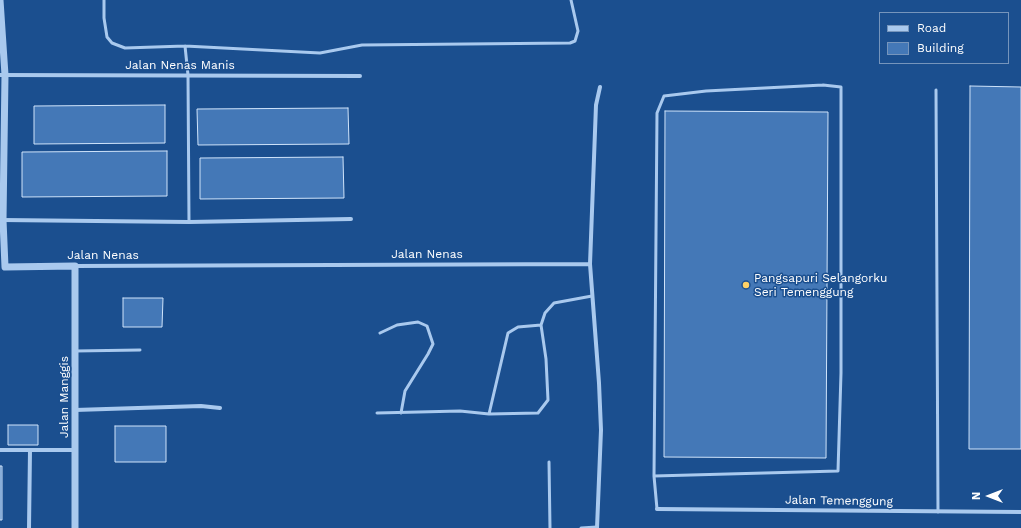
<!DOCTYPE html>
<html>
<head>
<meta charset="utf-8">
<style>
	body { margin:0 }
	#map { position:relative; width:1021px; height:528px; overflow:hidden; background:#1b4f8f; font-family:"Work Sans",sans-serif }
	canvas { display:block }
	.legend { position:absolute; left:879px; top:12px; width:130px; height:52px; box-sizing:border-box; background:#1b4f8f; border:1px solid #7695bc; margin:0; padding:5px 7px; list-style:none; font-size:12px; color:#fff }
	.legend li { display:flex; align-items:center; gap:8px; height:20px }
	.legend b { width:20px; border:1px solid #7695bc }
	.north { position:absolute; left:969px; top:476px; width:40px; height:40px; -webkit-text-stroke:3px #1b4f8f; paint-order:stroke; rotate:270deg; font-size:11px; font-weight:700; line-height:16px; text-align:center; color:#fff }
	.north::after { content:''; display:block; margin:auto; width:14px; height:18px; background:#fff; clip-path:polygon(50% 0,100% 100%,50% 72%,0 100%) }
</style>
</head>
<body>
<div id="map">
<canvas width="1021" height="528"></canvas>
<ul class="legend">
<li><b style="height:5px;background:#a9c9ee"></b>Road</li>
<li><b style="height:11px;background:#4478b7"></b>Building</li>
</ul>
<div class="north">N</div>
</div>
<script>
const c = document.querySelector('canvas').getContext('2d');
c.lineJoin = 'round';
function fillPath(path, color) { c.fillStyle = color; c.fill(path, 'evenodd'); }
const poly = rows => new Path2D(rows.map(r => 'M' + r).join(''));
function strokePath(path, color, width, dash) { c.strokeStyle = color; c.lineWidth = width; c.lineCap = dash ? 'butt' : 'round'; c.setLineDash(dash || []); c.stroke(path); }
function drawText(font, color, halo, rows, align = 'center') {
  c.font = font + ' "Work Sans",sans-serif'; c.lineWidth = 3; c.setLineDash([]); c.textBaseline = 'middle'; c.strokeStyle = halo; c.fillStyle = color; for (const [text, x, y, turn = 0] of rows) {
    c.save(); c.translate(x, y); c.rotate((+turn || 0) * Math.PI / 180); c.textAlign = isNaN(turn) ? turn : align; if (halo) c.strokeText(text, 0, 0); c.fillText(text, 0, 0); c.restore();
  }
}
const building = poly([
	[970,86,1021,87,1021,449,969,449,970,86],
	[165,105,165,143,34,144,34,106,165,105],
	[348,108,349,144,198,145,197,109,348,108],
	[665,111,828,112,826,458,664,457,665,111],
	[167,151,167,196,22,197,22,152,167,151],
	[343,157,344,198,200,199,200,158,343,157],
	[123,298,163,298,162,327,123,327,123,298],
	[8,425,38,425,38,445,8,445,8,425],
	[115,426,166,426,166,462,115,462,115,426],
	[0,466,2,466,2,520,0,520,0,466]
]);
fillPath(building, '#4478b7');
strokePath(building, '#cfe3fa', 1);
strokePath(poly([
	[104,0,104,18,107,37,112,43,125,48,185,46,320,53,362,45,570,43,575,41,578,31,571,0],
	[185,46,188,75,189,222],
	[823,85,841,87,841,373,838,471,654,476,657,113,664,96,706,91,823,85],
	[936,90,938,512],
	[380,333,397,325,418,322,427,326,433,344,428,354,405,391,401,413],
	[75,351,140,350],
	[377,413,460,411,489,414,538,413,548,400,546,359,541,325,545,313,554,303,592,296],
	[489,414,508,333,518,327,541,325],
	[549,462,550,528],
	[654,476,657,509],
	[581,528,597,527]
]), '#a9c9ee', 3);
strokePath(poly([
	[0,75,360,76],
	[2,220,189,222,351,219],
	[75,266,590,264],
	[75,410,201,406,220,408],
	[0,450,75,450],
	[657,509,1021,512],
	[29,528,30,450],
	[597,528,601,430,599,383,590,264,596,105,600,87]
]), '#a9c9ee', 4);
strokePath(poly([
	[0,0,5,75,3,220,5,267,75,266,75,528]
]), '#a9c9ee', 7);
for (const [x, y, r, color] of [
	[746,285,4,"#ffd166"]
]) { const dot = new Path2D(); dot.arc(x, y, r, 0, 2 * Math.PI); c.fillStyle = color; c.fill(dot); strokePath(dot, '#1b4f8f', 1.5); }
drawText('12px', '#fff', '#1b4f8f', [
	["Jalan Nenas Manis",180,65],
	["Jalan Nenas",427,254],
	["Jalan Nenas",103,255],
	["Jalan Manggis",64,397,-90],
	["Jalan Temenggung",839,501,1]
]);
drawText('12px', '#fff', '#1b4f8f', [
	["Pangsapuri Selangorku",754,278],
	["Seri Temenggung",754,292]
], 'left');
</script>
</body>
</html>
